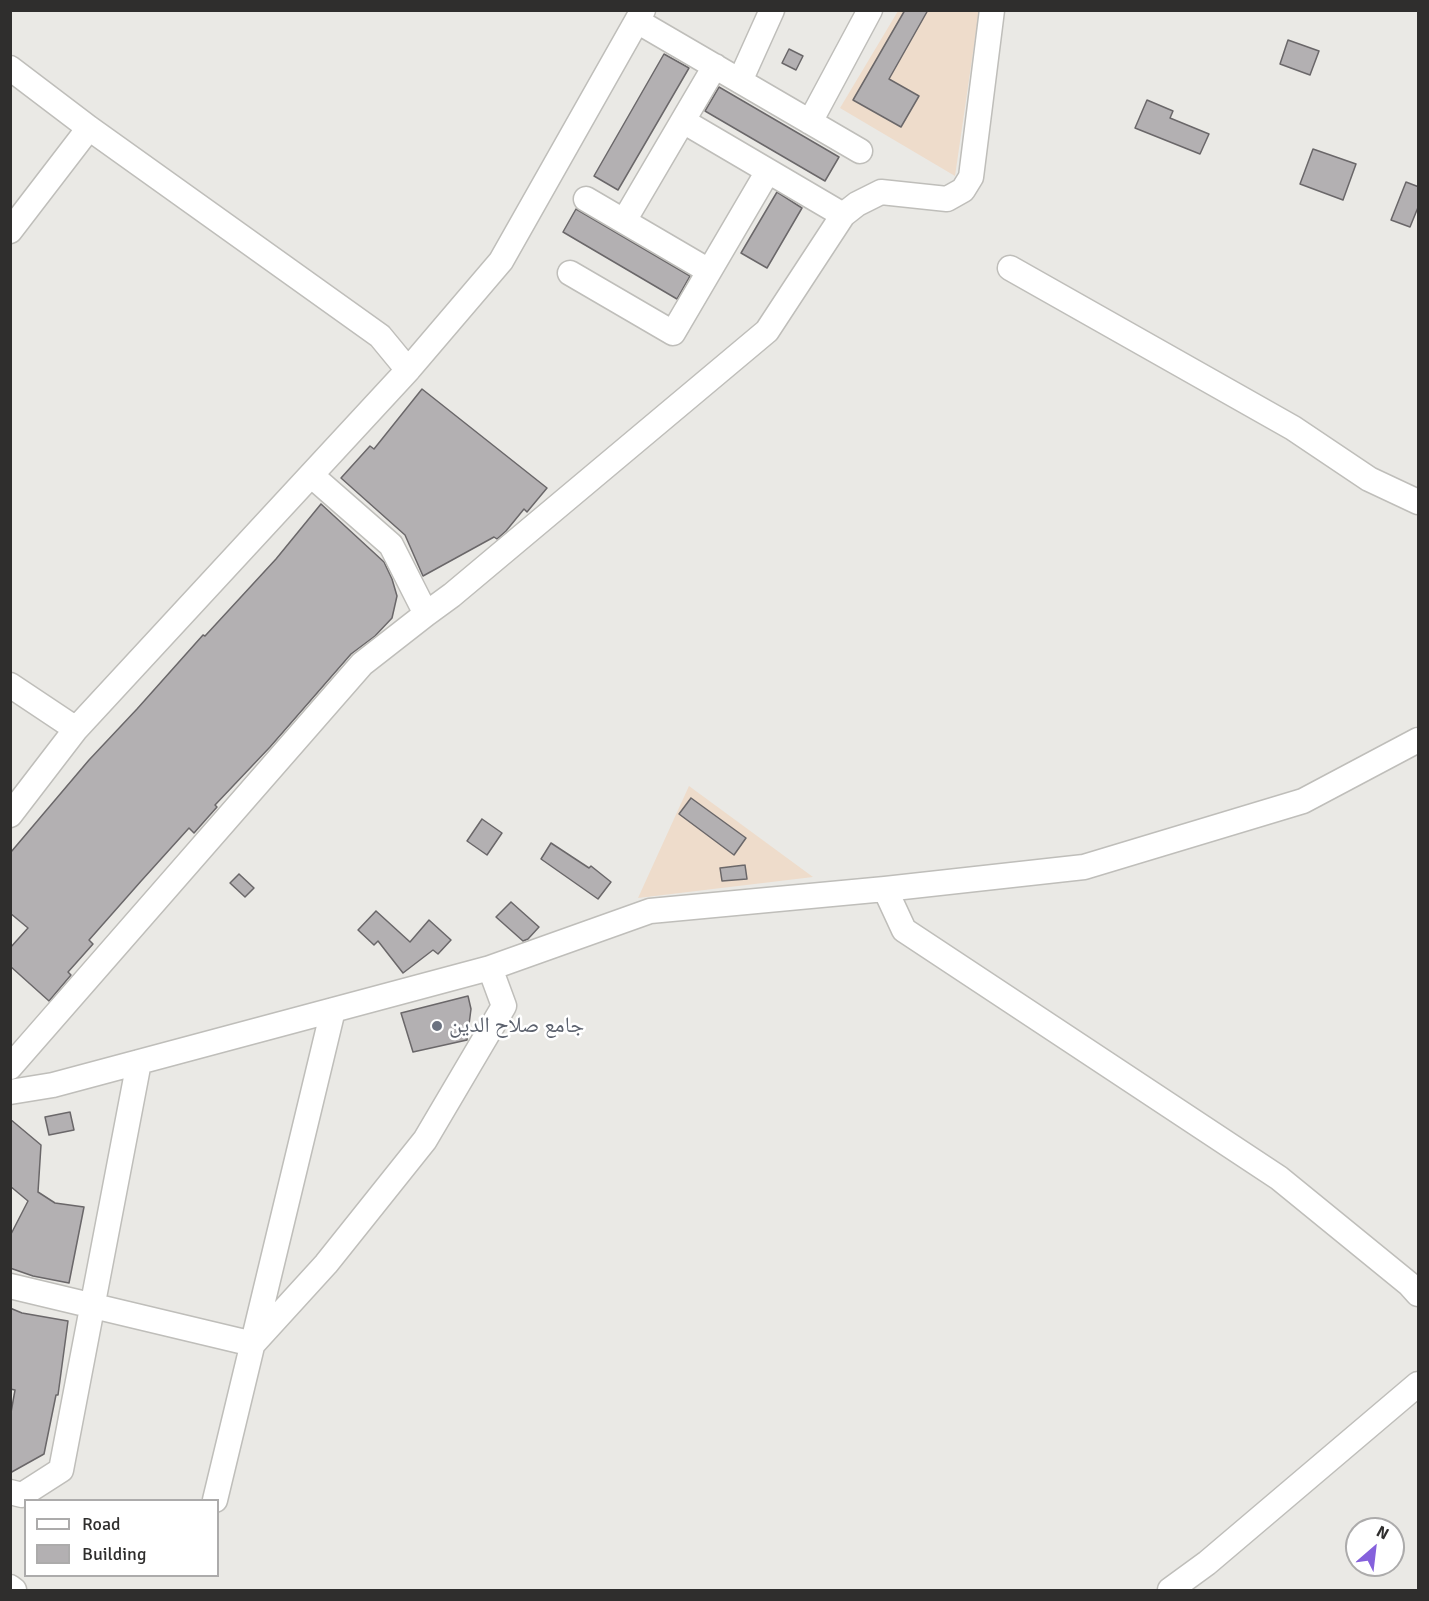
<!DOCTYPE html>
<html>
<head>
<meta charset="utf-8">
<style>
	body { margin:0 }
	#map { position:relative; width:1429px; height:1601px; overflow:hidden; background:#eae9e5; font-family:Signika,sans-serif }
	canvas { display:block }
	.frame { position:absolute; inset:0; border:12px solid #2f2e2d; pointer-events:none }
	.legend { position:absolute; left:24px; top:1499px; width:195px; height:78px; box-sizing:border-box; background:#fff; border:2px solid #acabab; margin:0; padding:8px 10px; list-style:none; font-size:18px; color:#2f2e2d }
	.legend li { display:flex; align-items:center; gap:12px; height:30px }
	.legend b { width:30px; border:2px solid #acabab }
	.north { position:absolute; left:1345px; top:1517px; width:60px; height:60px; box-sizing:border-box; background:#fff; border:2px solid #acabab; border-radius:50%; rotate:28deg; font-size:16px; font-weight:700; line-height:24px; text-align:center; color:#2f2e2d }
	.north::after { content:''; display:block; margin:auto; width:21px; height:27px; background:#8561dc; clip-path:polygon(50% 0,100% 100%,50% 72%,0 100%) }
</style>
</head>
<body>
<div id="map">
<canvas width="1429" height="1601"></canvas>
<div class="frame"></div>
<ul class="legend">
<li><b style="height:8px;background:#fff"></b>Road</li>
<li><b style="height:16px;background:#b3b0b2"></b>Building</li>
</ul>
<div class="north">N</div>
</div>
<script>
const c = document.querySelector('canvas').getContext('2d');
c.lineJoin = 'round';
function fillPath(path, color) { c.fillStyle = color; c.fill(path, 'evenodd'); }
const poly = rows => new Path2D(rows.map(r => 'M' + r).join(''));
function strokePath(path, color, width, dash) { c.strokeStyle = color; c.lineWidth = width; c.lineCap = dash ? 'butt' : 'round'; c.setLineDash(dash || []); c.stroke(path); }
function drawText(font, color, halo, rows, align = 'center') {
  c.font = font + ' Signika,"Noto Naskh Arabic",sans-serif'; c.lineWidth = 5; c.setLineDash([]); c.textBaseline = 'middle'; c.strokeStyle = halo; c.fillStyle = color; for (const [text, x, y, turn = 0] of rows) {
    c.save(); c.translate(x, y); c.rotate((+turn || 0) * Math.PI / 180); c.textAlign = isNaN(turn) ? turn : align; if (halo) c.strokeText(text, 0, 0); c.fillText(text, 0, 0); c.restore();
  }
}
fillPath(poly([
	[898,11,979,11,955,176,840,108],
	[689,786,813,877,638,898]
]), '#eedccb');
const building = poly([
	[905,10,928,10,889,79,919,96,901,127,853,100,905,10],
	[1288,40,1319,51,1310,75,1280,64,1288,40],
	[789,49,803,56,796,70,782,63,789,49],
	[664,54,689,68,618,190,594,176,664,54],
	[719,87,839,157,825,181,705,111,719,87],
	[1147,100,1173,111,1170,118,1209,134,1200,154,1135,128,1147,100],
	[1313,149,1356,164,1343,200,1300,184,1313,149],
	[1406,182,1419,187,1419,205,1410,227,1391,220,1406,182],
	[777,192,802,208,767,268,741,253,777,192],
	[576,209,690,276,677,299,563,232,576,209],
	[422,389,547,488,527,512,524,509,506,531,497,539,494,537,423,576,405,535,341,478,370,446,374,449,422,389],
	[321,504,384,562,392,579,397,596,392,618,375,636,351,654,270,747,215,805,217,807,194,833,189,828,142,880,89,940,93,944,68,972,71,975,49,1001,10,966,10,948,28,928,10,913,11,852,89,760,137,709,203,635,205,636,276,559,321,504],
	[691,798,746,838,734,855,679,814,691,798],
	[482,819,502,833,487,855,467,841,482,819],
	[551,843,589,868,591,866,611,882,598,899,541,859,551,843],
	[745,865,747,879,722,881,720,868,745,865],
	[239,874,254,888,245,897,230,883,239,874],
	[511,902,539,927,528,939,523,941,496,917,511,902],
	[376,911,410,942,429,920,451,940,438,954,433,950,403,973,378,941,374,945,358,930,376,911],
	[468,996,471,1009,467,1040,413,1052,401,1013,468,996],
	[70,1112,74,1130,49,1135,45,1117,70,1112],
	[10,1119,41,1145,38,1192,55,1203,84,1207,69,1283,33,1276,10,1268,10,1236,28,1201,10,1186,10,1119],
	[10,1308,22,1313,68,1321,58,1395,56,1395,44,1454,10,1473,10,1418,15,1390,10,1389,10,1308]
]);
fillPath(building, '#b3b0b2');
strokePath(building, '#6a6769', 1.5);
const minor = poly([
	[637,21,860,151],
	[10,68,89,128,380,336,408,370],
	[740,81,772,10],
	[683,121,843,215],
	[810,122,870,10],
	[586,199,709,271],
	[624,221,715,66],
	[10,231,89,128],
	[1010,268,1293,428,1369,479,1418,502],
	[570,273,673,333,768,171],
	[426,614,452,595,767,331,843,215,857,204,881,192,947,199,963,190,971,177,992,10],
	[10,685,76,729],
	[10,815,76,729,408,370,501,261,643,10],
	[885,889,904,930,1279,1178,1409,1284,1418,1294],
	[10,1067,362,664,426,614,391,545,311,475],
	[10,1092,53,1085,490,968,650,911,885,889,1084,867,1303,801,1418,740],
	[10,1286,253,1344,326,1264,425,1140,504,1006,490,968],
	[10,1492,22,1495,61,1470,139,1062],
	[215,1500,333,1010],
	[10,1587,14,1590],
	[1170,1590,1207,1563,1418,1384]
]);
strokePath(minor, '#bfbeba', 27);
strokePath(minor, '#fff', 24);
for (const [x, y, r, color] of [
	[437,1026,6,"#6b7280"]
]) { const dot = new Path2D(); dot.arc(x, y, r, 0, 2 * Math.PI); c.fillStyle = color; c.fill(dot); strokePath(dot, '#fff', 2); }
drawText('22px', '#5b616d', '#fff', [
	["جامع صلاح الدين",449,1026]
], 'left');
</script>
</body>
</html>
